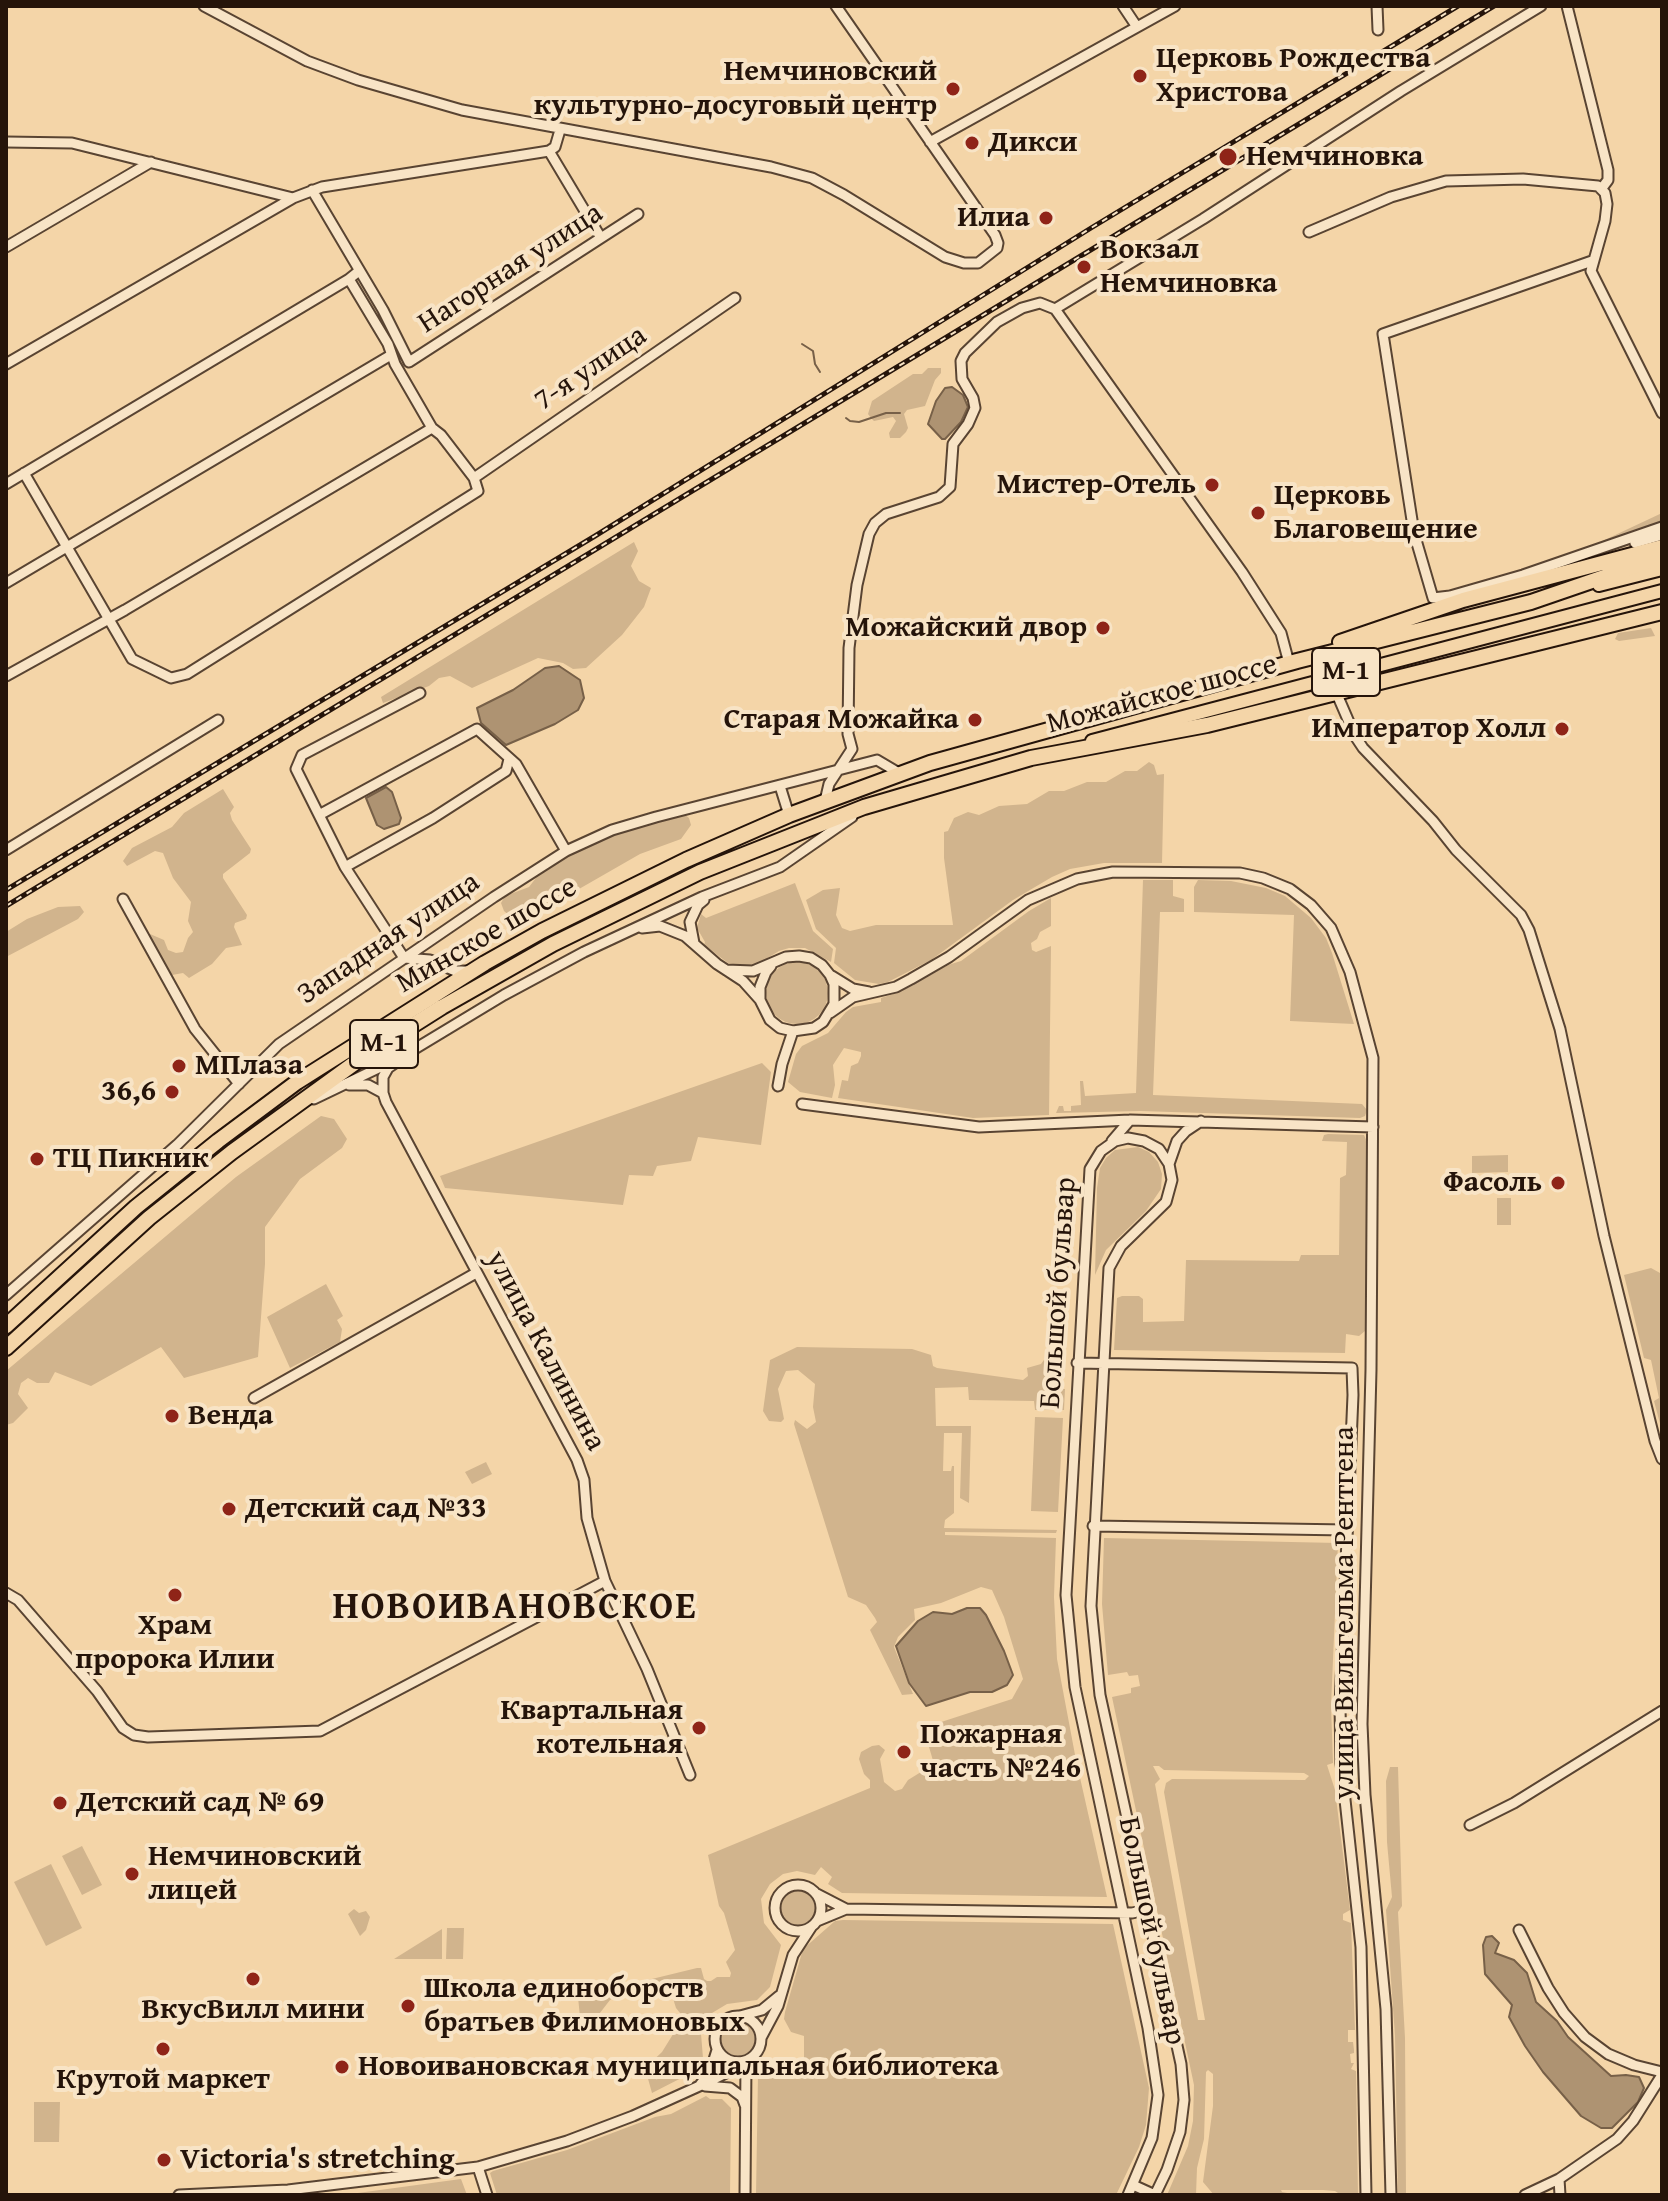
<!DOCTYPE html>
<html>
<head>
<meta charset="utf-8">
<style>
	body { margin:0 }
	#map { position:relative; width:1668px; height:2201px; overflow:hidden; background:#f4d5a8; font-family:"Gentium Book Plus",serif }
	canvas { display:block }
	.frame { position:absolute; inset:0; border:8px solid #25140a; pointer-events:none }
</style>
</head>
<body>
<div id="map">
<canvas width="1668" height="2201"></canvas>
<div class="frame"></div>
</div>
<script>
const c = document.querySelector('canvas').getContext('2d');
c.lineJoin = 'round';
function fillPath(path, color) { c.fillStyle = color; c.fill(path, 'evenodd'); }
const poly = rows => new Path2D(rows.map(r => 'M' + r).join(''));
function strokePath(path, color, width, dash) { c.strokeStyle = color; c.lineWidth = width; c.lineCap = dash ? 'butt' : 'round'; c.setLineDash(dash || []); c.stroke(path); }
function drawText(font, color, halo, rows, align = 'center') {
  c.font = font + ' "Gentium Book Plus",serif'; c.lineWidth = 8; c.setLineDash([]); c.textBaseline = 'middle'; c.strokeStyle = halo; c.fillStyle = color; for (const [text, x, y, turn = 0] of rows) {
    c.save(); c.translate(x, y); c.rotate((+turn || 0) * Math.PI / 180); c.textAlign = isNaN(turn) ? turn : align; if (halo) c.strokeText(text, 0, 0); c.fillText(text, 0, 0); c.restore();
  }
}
fillPath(poly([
	[928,368,941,368,941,373,935,380,925,406,907,410,904,414,908,428,906,432,900,438,890,438,889,433,896,421,893,417,874,421,871,418,868,414,872,401,913,374,922,374],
	[1662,513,1662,525,1596,545,1596,544],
	[634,542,638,551,631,566,639,581,651,588,644,607,622,635,586,668,573,669,563,663,538,658,472,688,450,676,439,678,429,686,383,703,381,697],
	[1651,628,1655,636,1619,641,1615,639,1618,633],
	[1149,762,1154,765,1157,775,1164,774,1162,863,1104,863,1070,869,1052,877,1013,900,931,960,888,982,879,984,855,980,834,963,836,948,816,929,806,900,823,890,840,888,836,915,842,928,850,931,876,925,953,925,944,858,944,832,948,831,954,818,968,812,979,815,999,806,1027,804,1049,791,1064,791,1087,782,1106,782,1125,771,1137,771],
	[223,789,234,807,230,813,232,820,251,849,250,853,223,874,223,878,247,915,246,919,235,923,234,927,242,945,226,948,212,964,189,978,183,973,172,975,166,970,149,938,150,934,164,940,168,950,176,953,183,952,188,938,193,932,188,921,191,902,173,878,163,853,155,851,127,866,123,861,132,848,172,827,184,813],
	[684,814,689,818,691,825,681,839,640,854,525,920,517,922,504,911,501,903,505,896,529,887,542,870,569,853,616,833],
	[1143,880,1173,880,1173,896,1184,899,1184,912,1160,912,1153,1095,1362,1104,1367,1110,1365,1116,1360,1118,1140,1111,1056,1113,1059,1106,1063,1106,1064,1111,1071,1111,1071,1106,1081,1105,1080,1081,1083,1081,1085,1096,1136,1093],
	[1198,880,1231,881,1266,888,1285,896,1311,918,1326,938,1332,953,1354,1024,1290,1021,1294,915,1194,912,1194,887],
	[795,883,813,931,833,949,831,962,805,948,789,948,779,951,756,965,745,967,728,963,704,945,705,942,697,928,701,914,706,918],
	[1051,898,1051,926,1040,932,1037,939,1031,943,1032,950,1036,952,1051,946,1049,1115,973,1118,838,1098,842,1080,848,1081,851,1066,858,1063,861,1056,861,1052,844,1048,833,1065,835,1085,832,1098,800,1092,788,1082,796,1054,802,1046,828,1033,846,1012,853,1007,881,1002,881,998,900,992,948,965,961,961,1029,911],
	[80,906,84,912,78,919,6,957,6,932,27,919,58,907],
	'766 993a31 31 0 1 1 62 0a31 31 0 1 1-62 0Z',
	[762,1063,771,1072,761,1145,698,1137,691,1161,657,1166,653,1176,629,1175,623,1205,445,1188,440,1176],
	[321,1116,334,1119,347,1139,342,1148,300,1179,265,1227,265,1264,258,1357,184,1378,161,1347,91,1386,55,1372,49,1383,37,1383,28,1378,21,1383,18,1394,28,1408,13,1423,6,1425,6,1371,236,1177],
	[1328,1134,1364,1135,1368,1144,1365,1331,1359,1336,1346,1334,1345,1353,1114,1350,1117,1298,1122,1296,1139,1296,1143,1299,1143,1322,1184,1321,1186,1260,1299,1261,1301,1255,1339,1255,1340,1178,1346,1175,1347,1142,1322,1141,1324,1135],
	[1138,1147,1149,1152,1158,1162,1162,1174,1161,1189,1146,1211,1106,1250,1095,1275,1097,1188,1100,1168,1106,1158,1115,1150],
	[1508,1155,1508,1172,1472,1173,1472,1156],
	[1497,1198,1511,1198,1511,1225,1497,1225],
	[1651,1268,1660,1273,1662,1285,1662,1431,1654,1401,1659,1398,1651,1360,1644,1358,1624,1275],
	[326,1284,343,1316,337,1320,342,1329,340,1342,290,1368,267,1317],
	[1060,1336,1063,1342,1059,1382,1061,1389,1065,1389,1064,1410,1035,1410,1034,1401,969,1400,968,1387,935,1388,936,1426,971,1426,969,1503,960,1498,962,1433,944,1433,943,1471,951,1471,952,1466,954,1466,954,1513,945,1520,944,1528,1057,1530,1056,1533,945,1532,945,1535,1056,1538,1054,1597,1057,1659,1076,1760,1107,1897,842,1893,828,1884,832,1877,821,1867,815,1875,797,1871,783,1874,770,1884,761,1899,764,1923,781,1945,770,1987,757,2000,727,2004,712,2013,703,2026,701,2034,703,2058,701,2066,695,2071,652,2093,645,2068,662,2052,675,2031,685,2026,684,2018,676,2008,671,1992,665,1987,657,1987,617,1996,610,2000,596,2018,580,2017,578,1997,697,1968,701,1968,704,1979,707,1981,711,1981,717,1977,730,1977,731,1973,726,1962,735,1950,724,1913,719,1906,708,1855,870,1788,870,1780,864,1774,859,1759,861,1752,872,1746,879,1745,885,1750,880,1759,884,1782,895,1791,902,1789,908,1780,934,1764,929,1747,922,1739,922,1732,935,1724,1012,1699,1023,1679,1004,1617,992,1590,981,1587,941,1603,914,1609,915,1620,898,1637,894,1647,913,1694,902,1695,870,1630,877,1622,875,1618,866,1605,848,1597,794,1424,795,1420,807,1429,816,1422,813,1407,815,1384,798,1370,786,1371,778,1389,784,1419,781,1422,769,1421,763,1411,770,1360,797,1347,912,1349,931,1355,933,1366,937,1368,1023,1380,1028,1376,1027,1368,1041,1364,1049,1353,1050,1340],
	[1035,1417,1063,1418,1058,1512,1031,1511],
	[486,1462,492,1474,472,1484,465,1472],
	[1104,1538,1338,1543,1331,1706,1333,1763,1327,1765,1335,1790,1350,1910,1343,1914,1343,1920,1351,1923,1355,2030,1348,2030,1348,2042,1353,2042,1354,2050,1354,2053,1350,2054,1351,2063,1354,2063,1351,2069,1356,2071,1358,2195,1341,2195,1335,2191,1323,2190,1281,2190,1282,2192,1298,2195,1214,2195,1203,2182,1213,2106,1213,2074,1208,2070,1206,2072,1204,2139,1197,2168,1196,2195,1167,2195,1188,2146,1193,2121,1194,2085,1112,1697,1131,1693,1131,1688,1140,1686,1138,1675,1129,1676,1127,1672,1108,1675,1102,1604],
	[1153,1766,1159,1766,1164,1770,1304,1773,1309,1776,1305,1780,1172,1779,1166,1783,1164,1792,1205,2020,1198,2020,1155,1784,1160,1779],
	[1390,1767,1398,1767,1402,1906,1398,1912,1405,2038,1406,2195,1398,2195,1395,2036,1386,1910,1392,1897,1387,1842,1386,1781],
	[82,1846,102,1885,82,1895,62,1856],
	[51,1864,82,1928,46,1946,14,1882],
	'780 1908a18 18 0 1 1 36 0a18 18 0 1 1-36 0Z',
	[354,1909,359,1913,366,1911,370,1917,366,1930,360,1936,348,1914],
	[843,1920,1113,1924,1149,2088,1146,2125,1139,2147,1116,2195,756,2195,758,2075,761,2068,773,2061,804,2061,804,2036,791,2032,784,2019,785,2012,803,1949,835,1921],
	[447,1928,464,1928,463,1959,446,1959],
	[442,1929,442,1959,394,1959],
	'720 2039a18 18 0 1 1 36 0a18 18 0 1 1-36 0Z',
	[706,2096,710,2099,722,2099,731,2108,730,2195,497,2195,490,2173,493,2171,567,2150,655,2117,671,2114],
	[34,2102,60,2102,59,2142,34,2142],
	[461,2179,467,2195,343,2195]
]), '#d1b48d');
const water = poly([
	[952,387,963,395,968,407,961,422,945,439,942,439,928,424,936,401,945,388,952,387],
	[559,666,580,680,584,698,578,710,555,724,506,745,481,723,477,708,513,690,545,668,559,666],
	[386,787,392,792,401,818,399,824,384,829,377,825,366,798,386,787],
	[967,1608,980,1608,986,1615,1004,1651,1013,1675,1007,1685,992,1692,970,1692,926,1706,909,1683,896,1646,918,1621,933,1612,952,1614,967,1608],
	[1492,1936,1499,1943,1495,1953,1514,1960,1527,1973,1536,2002,1557,2021,1568,2037,1611,2076,1626,2075,1639,2077,1644,2088,1638,2102,1612,2128,1601,2128,1581,2116,1543,2072,1525,2046,1509,2017,1512,2005,1485,1974,1483,1945,1486,1937,1492,1936]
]);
fillPath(water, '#ae9372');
strokePath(water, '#776048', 2);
strokePath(poly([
	[802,344,813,351,815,364,820,372],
	[846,418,850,421,859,422,886,413,900,413]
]), '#776048', 2);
const minor = poly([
	[204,6,307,61,358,80,462,110,771,167,812,178,844,195,945,257,964,263,978,263,997,248,998,243,995,235,836,6],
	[1123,6,1137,27],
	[1377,6,1378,30],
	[1567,6,1608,170,1608,180,1602,188],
	[6,142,72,143,293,198],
	[930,142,1175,6],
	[549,151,601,238],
	[312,190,383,310,409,362,638,214],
	[1309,232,1391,197,1446,181,1523,179,1598,186,1605,193,1607,204,1605,221,1591,271,1662,413],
	[6,247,151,162],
	[1592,261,1383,334,1414,533,1433,598,1450,596,1523,575,1662,527],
	[1055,309,1203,219,1401,91,1541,6],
	[6,364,293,198,322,187,549,151,555,147,560,130],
	[24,473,132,659,171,678,187,674,478,491,474,478,441,435,432,428,395,364,388,344,349,279,359,271],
	[474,478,735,298],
	[6,484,349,279],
	[1635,543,1662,535],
	[6,583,391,355],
	[6,676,125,610,432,428],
	[1336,692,1355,736,1363,748,1433,821,1456,850,1521,915,1529,930,1560,1029,1604,1236,1655,1441,1662,1459],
	[780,786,789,815],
	[825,801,829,784,852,749,848,734,849,648,857,585,869,534,875,523,886,514,939,497,950,487,953,444,968,424,975,408,973,398,962,379,961,361,965,353,997,322,1022,308,1040,303,1055,309,1242,572,1281,633,1289,663],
	[319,815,477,729,516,764,566,851],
	[6,850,218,720],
	[345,867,433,818,506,771,509,759],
	[123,899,195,1029,239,1084],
	[642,928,660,926,685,936,717,964,743,981,760,1000,770,1020,780,1028,793,1031,814,1028,823,1022,834,1004,834,984,830,975,822,965,811,958,799,956,786,957,753,971,726,970],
	[694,943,690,922,698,905,704,900],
	[404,958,345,867,296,769,302,755,420,693],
	[404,958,430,960,455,971,468,971],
	[832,976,853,989,869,992],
	[760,1000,760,987,766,972,771,966],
	[830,1013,853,997,896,987,911,979,949,957,1028,900,1077,879,1113,872,1240,873,1263,878,1290,889,1311,905,1331,928,1350,972,1373,1058,1371,1370,1362,1724,1365,1795,1386,2009,1391,2195],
	[411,1052,388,1068,383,1077,383,1093,386,1102,577,1460,584,1480,587,1518,605,1581,647,1669,690,1775],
	[408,1053,504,995,584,952,702,897,780,867,852,817],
	[349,1085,368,1085,383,1093],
	[778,1086,782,1064,793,1031],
	[314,1099,391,1062],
	[802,1104,979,1127,1130,1120,1373,1127],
	[1112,1141,1130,1120],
	[1169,1164,1177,1141,1186,1131,1201,1121],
	[6,1295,177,1145,279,1044,494,897,566,851,612,830,656,817,877,760,899,773],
	[1077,1363,1352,1368,1353,1395,1340,1706,1341,1763,1361,1947,1366,2195],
	[254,1398,476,1273],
	[1093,1526,1347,1530],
	[6,1593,18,1600,97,1691,123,1728,134,1735,148,1737,320,1731,605,1581],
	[1470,1825,1514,1803,1662,1711],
	'775 1908a23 23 0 1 1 46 0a23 23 0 1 1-46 0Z',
	[817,1894,846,1909],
	[817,1921,846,1909,1132,1913,1147,1910],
	[1519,1930,1548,1988,1564,2013,1585,2037,1608,2054,1634,2065,1662,2072],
	[740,2016,762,2010,779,1996],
	'715 2039a23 23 0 1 1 46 0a23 23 0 1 1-46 0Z',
	[761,2038,778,2006,793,1955,812,1926],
	[700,2085,710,2072,717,2050],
	[705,2086,730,2088,742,2097,745,2105],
	[478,2167,487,2195],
	[1133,2185,1155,2195],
	[179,2195,288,2190,478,2167,567,2141,633,2116,706,2083,734,2069,742,2062],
	[745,2195,746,2061],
	[1128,2195,1152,2138,1158,2095,1148,2028,1075,1687,1066,1595,1090,1169,1101,1151,1115,1141,1128,1138,1144,1141,1159,1149,1169,1164,1172,1180,1166,1202,1121,1246,1109,1268,1091,1606,1100,1695,1181,2064,1184,2100,1180,2132,1167,2170,1155,2195],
	[1525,2195,1559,2179],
	[1560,2195,1559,2179,1617,2139,1633,2121,1662,2075]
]);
const major = poly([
	[1599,585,1662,569],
	[1092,741,1662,591]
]);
const highway = poly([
	[1340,642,1463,600,1662,547],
	[6,1326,136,1207,218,1141,297,1082,485,963,542,931,686,860,789,815,930,763,1297,661,1531,602,1662,557],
	[6,1348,149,1218,232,1152,363,1057,442,1007,553,944,700,872,864,807,1031,758,1207,725,1662,612]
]);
strokePath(minor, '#594432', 13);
strokePath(major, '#25140a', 16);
strokePath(highway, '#25140a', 18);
strokePath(minor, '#f8e4c6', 9);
strokePath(major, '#f4d5a8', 12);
strokePath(highway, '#f4d5a8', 14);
const rail = poly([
	[6,890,595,536,1091,228,1458,6],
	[6,906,1494,6]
]);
strokePath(rail, '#25140a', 5);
strokePath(rail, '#f8e4c6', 2, [6]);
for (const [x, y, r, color] of [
	[1140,76,8,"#8f2418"],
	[953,89,8,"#8f2418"],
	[972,143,8,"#8f2418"],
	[1228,157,10,"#8f2418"],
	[1046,218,8,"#8f2418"],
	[1084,267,8,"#8f2418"],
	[1212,485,8,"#8f2418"],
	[1258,513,8,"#8f2418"],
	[1103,628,8,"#8f2418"],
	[975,720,8,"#8f2418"],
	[1562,729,8,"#8f2418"],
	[179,1066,8,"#8f2418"],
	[172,1092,8,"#8f2418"],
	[37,1159,8,"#8f2418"],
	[1558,1183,8,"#8f2418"],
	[172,1416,8,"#8f2418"],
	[229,1509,8,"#8f2418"],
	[175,1595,8,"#8f2418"],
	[699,1728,8,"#8f2418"],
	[904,1752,8,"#8f2418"],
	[60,1803,8,"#8f2418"],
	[132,1874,8,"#8f2418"],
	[253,1979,8,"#8f2418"],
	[408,2006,8,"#8f2418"],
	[163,2049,8,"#8f2418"],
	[342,2067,8,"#8f2418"],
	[164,2160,8,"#8f2418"]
]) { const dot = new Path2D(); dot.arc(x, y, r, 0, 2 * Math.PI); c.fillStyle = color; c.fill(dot); strokePath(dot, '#f8e4c6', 3); }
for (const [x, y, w] of [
	[1346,672,68],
	[384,1044,68]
]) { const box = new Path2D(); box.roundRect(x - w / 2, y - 24, w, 48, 6); c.fillStyle = '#f8e4c6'; c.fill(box); strokePath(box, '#25140a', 2); }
drawText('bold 28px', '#25140a', null, [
	["М-1",1346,672],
	["М-1",384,1044]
]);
drawText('bold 30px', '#25140a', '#f8e4c6', [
	["Церковь Рождества",1156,59],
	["Христова",1156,93],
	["Немчиновский",937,72,"right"],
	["культурно-досуговый центр",937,106,"right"],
	["Дикси",988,143],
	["Немчиновка",1246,157],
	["Илиа",1030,218,"right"],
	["Вокзал",1100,250],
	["Немчиновка",1100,284],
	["Мистер-Отель",1196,485,"right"],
	["Церковь",1274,496],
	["Благовещение",1274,530],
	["Можайский двор",1087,628,"right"],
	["Старая Можайка",959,720,"right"],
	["Император Холл",1546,729,"right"],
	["МПлаза",195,1066],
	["36,6",156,1092,"right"],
	["ТЦ Пикник",53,1159],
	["Фасоль",1542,1183,"right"],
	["Венда",188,1416],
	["Детский сад №33",245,1509],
	["Храм",175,1626,"center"],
	["пророка Илии",175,1660,"center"],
	["Квартальная",683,1711,"right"],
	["котельная",683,1745,"right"],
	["Пожарная",920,1735],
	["часть №246",920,1769],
	["Детский сад № 69",76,1803],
	["Немчиновский",148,1857],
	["лицей",148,1891],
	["Школа единоборств",424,1989],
	["братьев Филимоновых",424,2023],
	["ВкусВилл мини",253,2010,"center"],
	["Новоивановская муниципальная библиотека",358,2067],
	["Крутой маркет",163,2080,"center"],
	["Victoria's stretching",180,2160]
], 'left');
drawText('30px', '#25140a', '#f8e4c6', [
	["Нагорная улица",511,269,-33],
	["7-я улица",591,369,-34],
	["Можайское шоссе",1162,695,-15],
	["Минское шоссе",487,936,-30],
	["Западная улица",389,939,-34],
	["Большой бульвар",1059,1293,-86],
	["улица Калинина",545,1351,62],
	["улица Вильгельма Рентгена",1345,1613,-90],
	["Большой бульвар",1151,1931,78]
]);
c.letterSpacing = '2px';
drawText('bold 38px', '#25140a', '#f8e4c6', [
	["НОВОИВАНОВСКОЕ",515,1608]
]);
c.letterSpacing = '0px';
</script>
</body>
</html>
